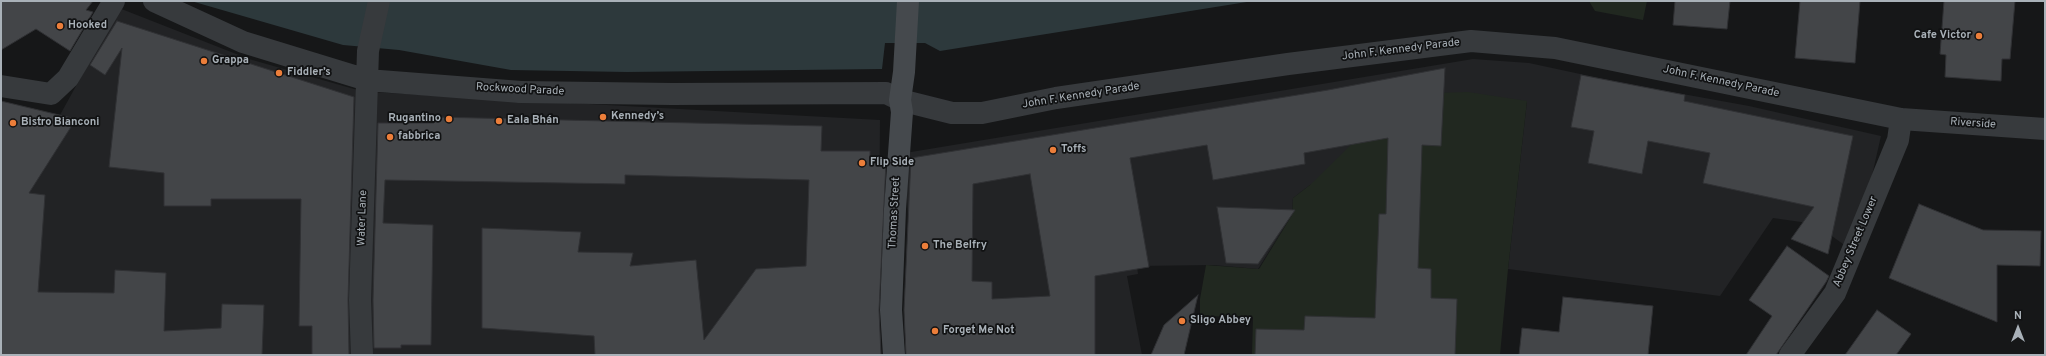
<!DOCTYPE html>
<html>
<head>
<meta charset="utf-8">
<style>
	body { margin:0 }
	#map { position:relative; width:2046px; height:356px; overflow:hidden; background:#161718; font-family:Overpass,sans-serif }
	canvas { display:block }
	.frame { position:absolute; inset:0; border:2px solid #a9b1b8; pointer-events:none }
	.north { position:absolute; left:1998px; top:308px; width:40px; height:40px; -webkit-text-stroke:3px #111213; paint-order:stroke; rotate:0deg; font-size:11px; font-weight:700; line-height:16px; text-align:center; color:#a9b1b8 }
	.north::after { content:''; display:block; margin:auto; width:14px; height:18px; background:#a9b1b8; clip-path:polygon(50% 0,100% 100%,50% 72%,0 100%) }
</style>
</head>
<body>
<div id="map">
<canvas width="2046" height="356"></canvas>
<div class="frame"></div>
<div class="north">N</div>
</div>
<script>
const c = document.querySelector('canvas').getContext('2d');
c.lineJoin = 'round';
function fillPath(path, color) { c.fillStyle = color; c.fill(path, 'evenodd'); }
const poly = rows => new Path2D(rows.map(r => 'M' + r).join(''));
function strokePath(path, color, width, dash) { c.strokeStyle = color; c.lineWidth = width; c.lineCap = dash ? 'butt' : 'round'; c.setLineDash(dash || []); c.stroke(path); }
function drawText(font, color, halo, rows, align = 'center') {
  c.font = font + ' Overpass,sans-serif'; c.lineWidth = 3.5; c.setLineDash([]); c.textBaseline = 'middle'; c.strokeStyle = halo; c.fillStyle = color; for (const [text, x, y, turn = 0] of rows) {
    c.save(); c.translate(x, y); c.rotate((+turn || 0) * Math.PI / 180); c.textAlign = isNaN(turn) ? turn : align; if (halo) c.strokeText(text, 0, 0); c.fillText(text, 0, 0); c.restore();
  }
}
fillPath(poly([
	[119,8,249,59,361,91,359,355,1,355,1,101,60,115],
	[1473,59,1529,63,1622,83,1749,106,1881,136,1868,193,1850,249,1815,224,1773,218,1720,296,1508,269,1527,101,1310,185,1293,198,1292,215,1258,269,1213,265,1137,266,1138,274,1127,276,1142,355,911,355,912,312,905,153],
	[371,92,880,120,878,355,369,355]
]), '#222325');
fillPath(poly([
	[1589,1,1647,1,1643,20,1595,11],
	[1468,92,1527,101,1508,269,1500,355,1252,355,1253,317,1200,316,1200,299,1206,265,1259,269,1292,215,1293,198,1310,185,1353,143,1433,93]
]), '#212820');
fillPath(poly([
	[191,1,1253,1,940,51,925,43,885,43,882,69,627,72,511,70,399,50,343,45]
]), '#2d393c');
const building = poly([
	[1,1,93,1,86,10,93,12,70,51,36,29,1,50,1,1],
	[1675,1,1730,1,1727,29,1673,25,1675,1],
	[1800,1,1860,1,1855,63,1795,58,1800,1],
	[1944,1,2015,1,2010,59,2002,59,2001,81,1945,77,1946,55,1940,54,1944,1],
	[117,21,354,97,348,300,349,355,312,355,312,326,299,326,301,199,211,199,211,206,164,206,164,173,109,167,122,48,105,75,90,65,117,21],
	[1445,68,1441,146,1422,145,1418,268,1431,269,1431,298,1457,299,1455,355,1255,355,1256,329,1304,330,1305,316,1375,318,1379,214,1386,214,1388,138,1304,153,1305,164,1213,180,1207,145,1130,158,1149,267,1095,276,1095,355,906,355,904,310,911,158,1328,90,1445,68],
	[1030,174,1050,296,992,299,992,282,972,281,973,184,1030,174],
	[1581,75,1685,95,1684,101,1853,136,1828,254,1791,239,1814,207,1703,183,1710,153,1648,141,1642,174,1588,163,1594,131,1571,127,1581,75],
	[1,101,76,119,29,193,45,195,38,292,114,293,115,270,166,273,164,331,221,328,222,304,264,305,262,355,1,355,1,101],
	[434,117,822,126,821,151,870,151,870,164,886,162,879,310,881,355,595,355,594,336,482,328,482,228,581,232,578,252,633,253,630,266,696,260,704,340,756,269,806,266,809,180,625,175,625,184,385,180,383,223,433,225,431,345,401,345,401,348,374,348,373,300,378,123,434,123,434,117],
	[1919,204,1983,230,2041,231,2040,266,1997,265,1997,322,1889,278,1919,204],
	[1217,207,1295,210,1258,264,1226,263,1217,207],
	[1787,246,1829,276,1826,282,1776,355,1746,355,1772,316,1749,300,1787,246],
	[1198,295,1184,355,1151,355,1164,325,1198,295],
	[1563,297,1653,306,1648,355,1519,355,1522,328,1559,332,1563,297],
	[1877,310,1911,334,1896,355,1845,355,1877,310]
]);
fillPath(building, '#434548');
strokePath(building, '#303134', 1);
strokePath(poly([
	[154,1,243,42,367,80,521,92],
	[1,86,51,94,68,78,114,1],
	[362,355,360,300,368,51,379,1]
]), '#373a3d', 22);
strokePath(poly([
	[521,92,672,94,886,93,900,100]
]), '#373a3d', 22);
strokePath(poly([
	[900,100,952,113,982,113,1056,98,1288,64,1471,41,1555,48,1901,119,2045,129],
	[1790,355,1835,293,1898,140,1901,119]
]), '#373a3d', 22);
strokePath(poly([
	[894,355,891,310,895,209,902,112,900,100,904,72,908,1]
]), '#45494d', 22);
for (const [x, y, r, color] of [
	[60,26,4,"#ec7e3a"],
	[1979,36,4,"#ec7e3a"],
	[204,61,4,"#ec7e3a"],
	[279,73,4,"#ec7e3a"],
	[603,117,4,"#ec7e3a"],
	[449,119,4,"#ec7e3a"],
	[499,121,4,"#ec7e3a"],
	[13,123,4,"#ec7e3a"],
	[390,137,4,"#ec7e3a"],
	[1053,150,4,"#ec7e3a"],
	[862,163,4,"#ec7e3a"],
	[925,246,4,"#ec7e3a"],
	[1182,321,4,"#ec7e3a"],
	[935,331,4,"#ec7e3a"]
]) { const dot = new Path2D(); dot.arc(x, y, r, 0, 2 * Math.PI); c.fillStyle = color; c.fill(dot); strokePath(dot, '#111213', 1.5); }
drawText('bold 11px', '#a9b1b8', '#111213', [
	["Hooked",68,26],
	["Cafe Victor",1971,36,"right"],
	["Grappa",212,61],
	["Fiddler’s",287,73],
	["Kennedy’s",611,117],
	["Rugantino",441,119,"right"],
	["Eala Bhán",507,121],
	["Bistro Bianconi",21,123],
	["fabbrica",398,137],
	["Toffs",1061,150],
	["Flip Side",870,163],
	["The Belfry",933,246],
	["Sligo Abbey",1190,321],
	["Forget Me Not",943,331]
], 'left');
drawText('11px', '#a9b1b8', '#111213', [
	["John F. Kennedy Parade",1401,50,-7],
	["John F. Kennedy Parade",1721,82,12],
	["Rockwood Parade",520,90,3],
	["John F. Kennedy Parade",1081,96,-9],
	["Riverside",1973,124,4],
	["Thomas Street",895,213,-87],
	["Water Lane",363,218,-88],
	["Abbey Street Lower",1856,242,-67]
]);
</script>
</body>
</html>
